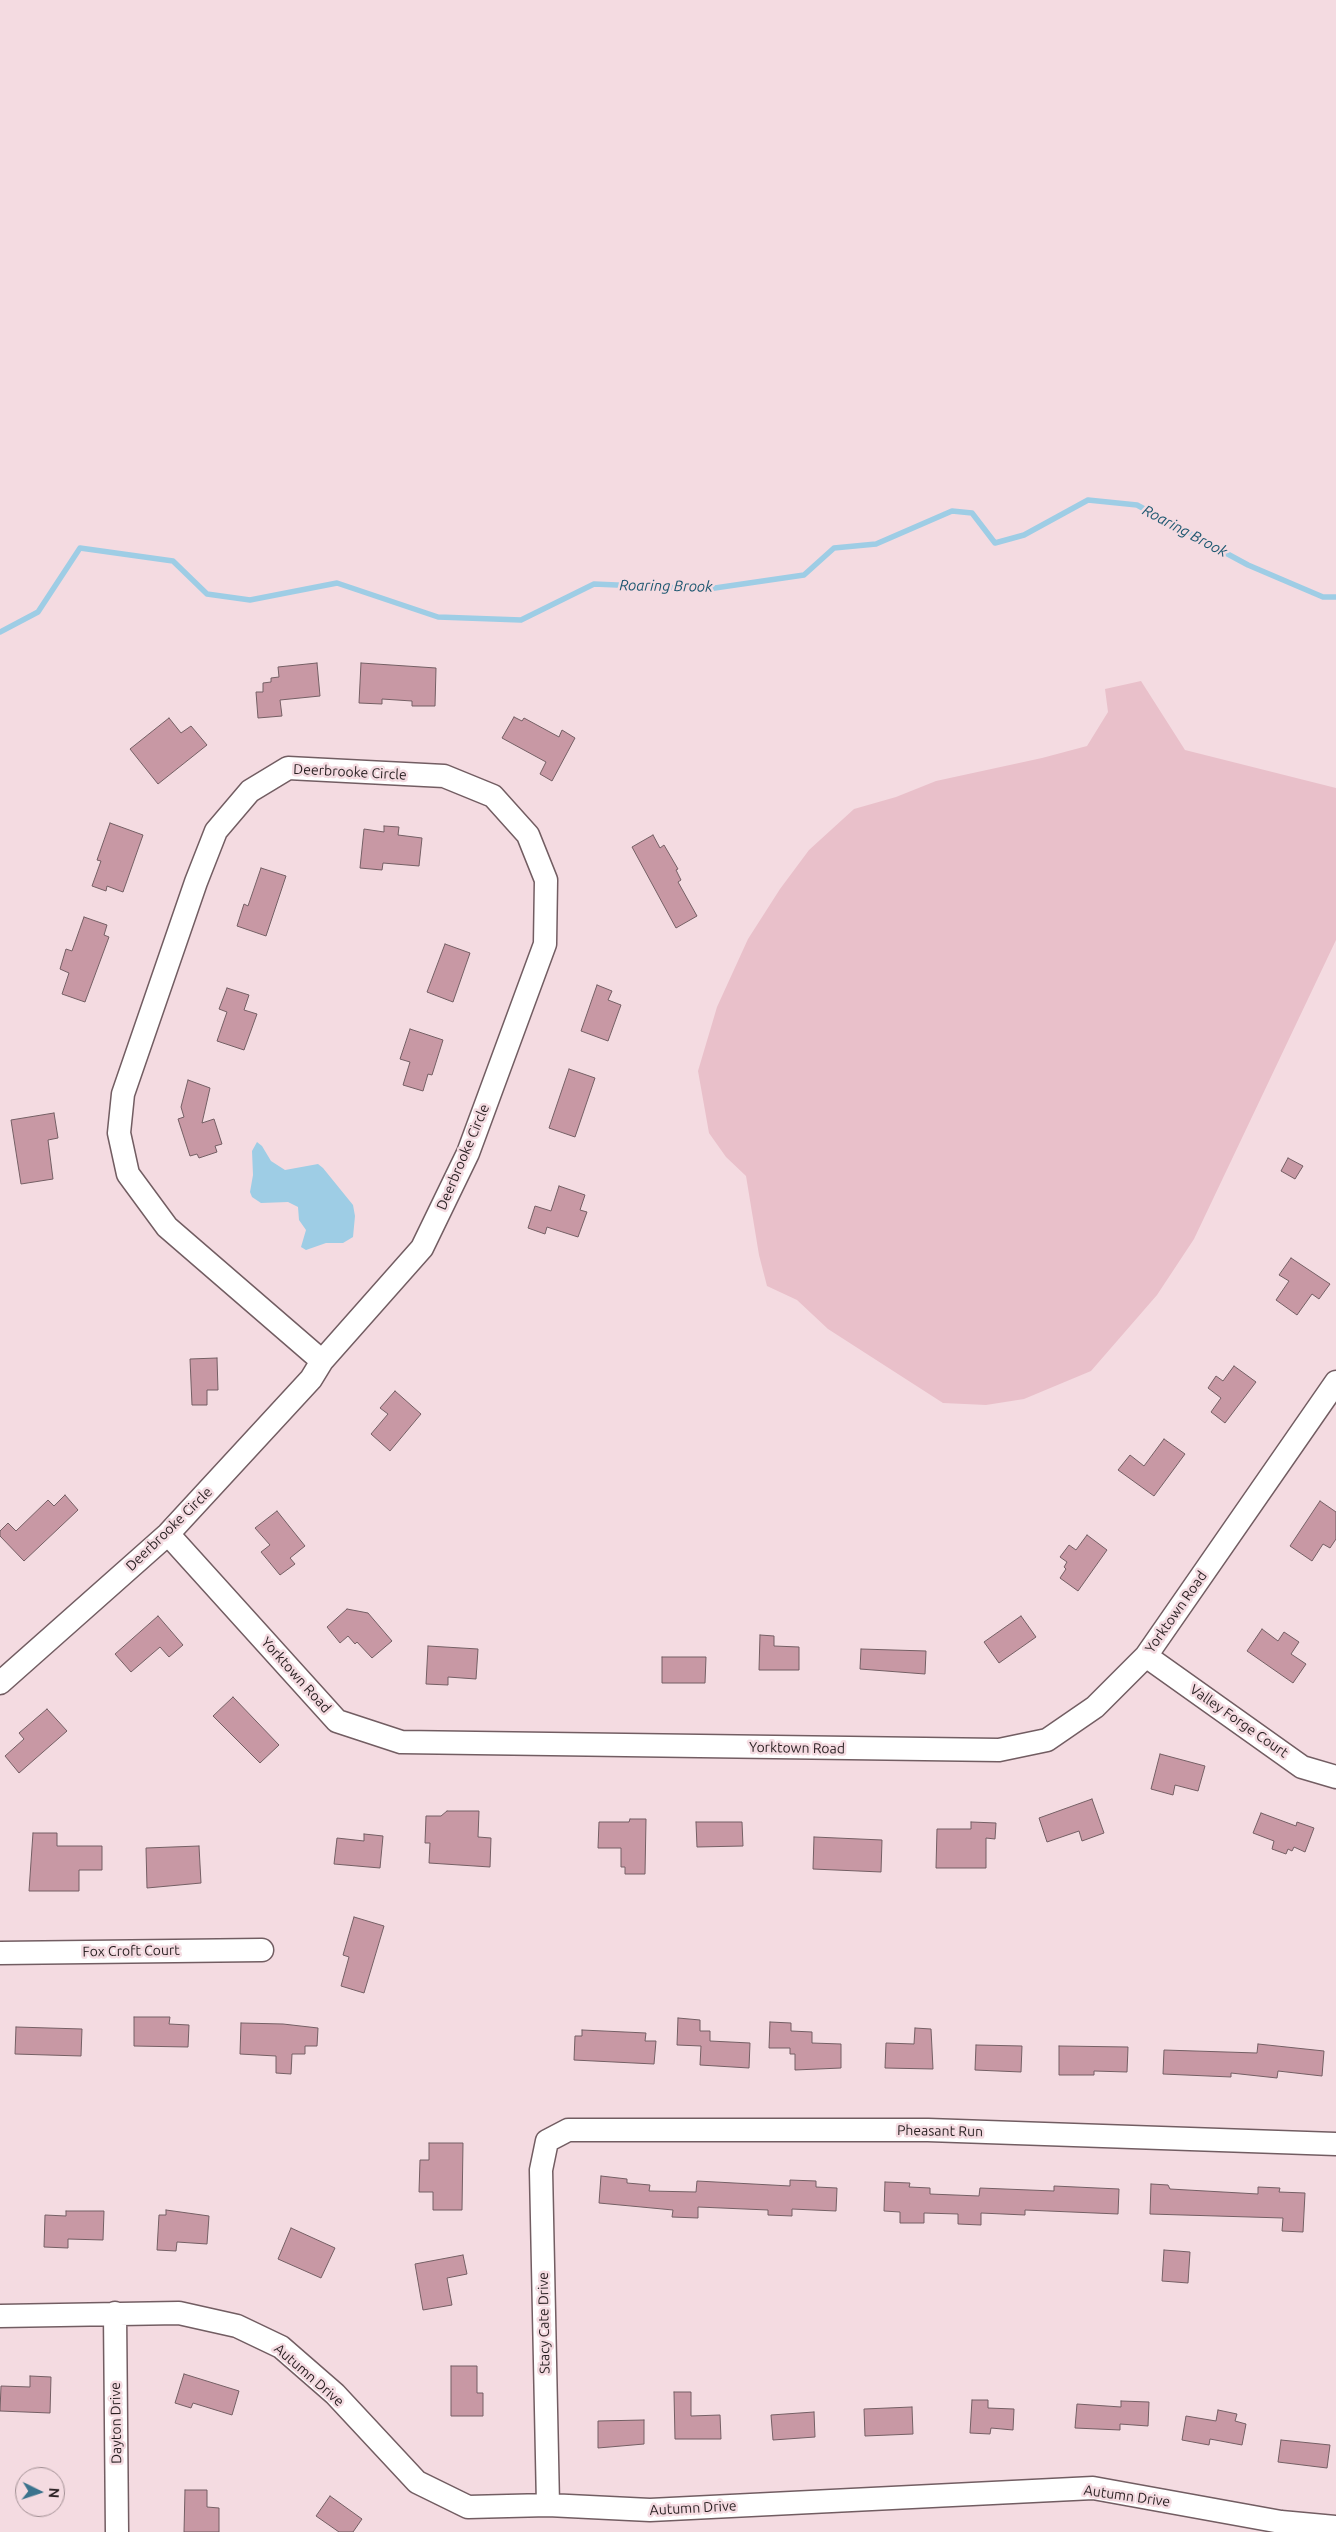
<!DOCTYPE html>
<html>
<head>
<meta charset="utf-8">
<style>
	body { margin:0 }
	#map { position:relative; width:1336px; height:2532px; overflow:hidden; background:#f4dbe1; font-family:Ubuntu,sans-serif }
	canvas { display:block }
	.north { position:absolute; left:15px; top:2467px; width:50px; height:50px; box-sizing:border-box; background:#f4dbe1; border:1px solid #a29094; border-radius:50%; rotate:94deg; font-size:14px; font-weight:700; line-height:20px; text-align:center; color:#281f21 }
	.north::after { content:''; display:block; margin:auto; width:18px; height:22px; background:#3b738d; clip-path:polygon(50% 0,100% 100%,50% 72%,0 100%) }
</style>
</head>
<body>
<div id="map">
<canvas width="1336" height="2532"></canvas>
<div class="north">N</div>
</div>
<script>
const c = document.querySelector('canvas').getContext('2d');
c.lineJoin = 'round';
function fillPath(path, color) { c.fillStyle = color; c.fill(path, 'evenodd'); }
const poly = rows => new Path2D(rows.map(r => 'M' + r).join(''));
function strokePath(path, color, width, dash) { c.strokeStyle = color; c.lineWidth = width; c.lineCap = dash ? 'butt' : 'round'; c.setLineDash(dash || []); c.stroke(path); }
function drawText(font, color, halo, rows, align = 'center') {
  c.font = font + ' Ubuntu,sans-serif'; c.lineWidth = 5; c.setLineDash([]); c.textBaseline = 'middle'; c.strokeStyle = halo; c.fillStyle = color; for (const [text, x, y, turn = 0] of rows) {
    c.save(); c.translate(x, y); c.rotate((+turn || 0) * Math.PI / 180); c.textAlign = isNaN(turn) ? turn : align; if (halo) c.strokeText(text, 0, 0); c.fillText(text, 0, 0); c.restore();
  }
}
fillPath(poly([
	[1141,681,1185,750,1336,788,1336,940,1194,1239,1157,1295,1091,1371,1024,1399,986,1405,943,1403,828,1329,797,1300,767,1286,759,1255,746,1176,726,1157,709,1133,698,1071,717,1007,748,939,780,889,809,850,854,809,896,797,936,781,1042,758,1087,746,1108,712,1105,689]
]), '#e9c0ca');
fillPath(poly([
	[257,1142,262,1146,271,1161,285,1170,318,1164,323,1168,353,1205,355,1216,353,1237,343,1243,326,1243,306,1250,301,1247,306,1230,299,1220,298,1207,288,1202,261,1203,252,1197,250,1192,253,1175,252,1151]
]), '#9ecde5');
strokePath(poly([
	[0,632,38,612,80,548,173,561,207,594,250,600,337,583,438,617,521,620,594,584,708,589,804,575,834,548,876,544,952,511,972,513,995,543,1024,535,1088,500,1137,505,1248,565,1323,597,1336,597]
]), '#9ecde5', 5.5);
const building = poly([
	[317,663,320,696,280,700,282,716,258,718,256,692,263,692,263,683,271,682,271,678,279,677,278,667,317,663],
	[361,663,436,668,435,706,412,706,412,701,382,699,382,704,359,703,361,663],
	[514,717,522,721,524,718,559,737,562,730,575,738,552,781,540,774,546,762,502,738,514,717],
	[169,718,181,733,191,726,207,745,158,784,130,749,169,718],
	[110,823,143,835,123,892,107,886,106,891,92,886,101,861,97,860,110,823],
	[384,826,399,827,398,835,422,838,419,866,383,863,382,870,360,868,364,829,384,832,384,826],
	[653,835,660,848,664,845,678,869,676,870,681,880,678,882,697,916,676,928,632,847,653,835],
	[261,868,286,876,266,936,237,926,244,904,248,906,261,868],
	[84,917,107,925,104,935,109,937,85,1002,62,994,69,973,60,969,66,949,72,951,84,917],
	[445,944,470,953,453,1002,427,992,445,944],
	[597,985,612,991,608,1000,621,1005,608,1041,581,1031,597,985],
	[227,988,249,995,244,1010,257,1014,244,1050,217,1041,227,1012,219,1009,227,988],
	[410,1029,443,1040,432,1075,428,1074,423,1091,403,1085,410,1062,400,1059,410,1029],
	[569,1069,595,1078,575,1137,549,1128,569,1069],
	[188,1080,210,1088,202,1123,214,1119,222,1144,215,1146,217,1152,199,1158,197,1154,190,1156,178,1119,184,1117,181,1107,188,1080],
	[54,1113,58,1138,48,1140,53,1179,21,1184,11,1120,54,1113],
	[1288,1158,1303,1166,1295,1179,1281,1171,1288,1158],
	[559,1186,585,1195,580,1210,587,1212,578,1237,547,1227,545,1234,528,1228,535,1206,551,1211,559,1186],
	[1291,1258,1330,1284,1319,1299,1312,1294,1297,1315,1276,1300,1289,1281,1279,1275,1291,1258],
	[217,1358,218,1390,207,1390,207,1405,192,1405,190,1359,217,1358],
	[1234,1366,1256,1382,1225,1423,1211,1412,1221,1398,1208,1388,1216,1376,1223,1381,1234,1366],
	[395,1391,421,1414,390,1451,371,1434,388,1414,380,1408,395,1391],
	[1164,1439,1185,1454,1154,1496,1118,1470,1130,1455,1144,1466,1164,1439],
	[65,1495,78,1510,24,1561,0,1536,0,1531,8,1523,16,1531,48,1500,54,1506,65,1495],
	[1320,1501,1336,1512,1336,1539,1330,1548,1323,1544,1312,1561,1290,1546,1320,1501],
	[277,1511,305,1546,290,1558,295,1564,280,1575,261,1552,270,1545,255,1528,277,1511],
	[1087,1535,1107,1550,1078,1591,1060,1578,1066,1569,1064,1567,1067,1562,1060,1557,1069,1545,1076,1550,1087,1535],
	[347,1609,368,1613,392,1641,372,1658,357,1642,355,1644,348,1636,340,1643,327,1627,347,1609],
	[158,1616,183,1645,169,1657,160,1647,131,1672,115,1654,158,1616],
	[1021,1616,1036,1637,999,1663,984,1642,1021,1616],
	[1262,1629,1278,1641,1284,1632,1299,1642,1291,1654,1306,1664,1293,1683,1247,1651,1262,1629],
	[760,1635,774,1636,774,1646,799,1647,799,1670,759,1670,760,1635],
	[428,1646,478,1649,476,1679,448,1677,448,1685,426,1684,428,1646],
	[861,1649,926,1651,925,1674,860,1669,861,1649],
	[662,1657,706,1657,705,1683,662,1683,662,1657],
	[233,1697,279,1745,260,1763,213,1716,233,1697],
	[47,1709,67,1731,19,1773,5,1756,24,1739,19,1733,47,1709],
	[1160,1754,1205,1766,1198,1791,1175,1785,1173,1795,1151,1789,1160,1754],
	[1092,1799,1104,1833,1082,1841,1079,1831,1047,1842,1039,1818,1092,1799],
	[447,1811,479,1811,478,1837,491,1838,490,1867,429,1863,430,1843,425,1843,426,1816,441,1816,447,1811],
	[1261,1813,1296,1826,1297,1822,1314,1828,1305,1852,1294,1847,1292,1851,1288,1849,1286,1854,1272,1849,1274,1841,1253,1833,1261,1813],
	[630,1819,646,1819,645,1874,625,1874,625,1867,621,1867,621,1848,598,1848,599,1822,629,1822,630,1819],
	[696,1822,742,1822,743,1846,697,1847,696,1822],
	[971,1822,996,1823,995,1839,986,1838,986,1868,936,1868,937,1829,971,1829,971,1822],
	[33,1833,57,1833,57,1846,102,1846,102,1870,79,1870,79,1891,29,1891,33,1833],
	[364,1834,383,1836,380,1868,334,1864,337,1838,364,1841,364,1834],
	[814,1837,882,1840,881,1872,813,1869,814,1837],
	[199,1846,201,1883,147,1888,146,1848,199,1846],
	[354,1917,384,1926,364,1993,341,1986,349,1957,343,1955,354,1917],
	[134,2017,170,2017,169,2024,189,2025,188,2047,134,2046,134,2017],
	[678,2018,700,2020,700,2031,710,2031,710,2041,750,2043,749,2068,700,2065,701,2046,677,2045,678,2018],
	[770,2022,791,2023,791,2031,812,2032,812,2043,841,2044,841,2068,795,2070,795,2054,790,2054,790,2048,769,2048,770,2022],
	[241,2023,283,2024,318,2028,317,2046,305,2046,305,2054,292,2054,291,2074,276,2073,276,2056,240,2054,241,2023],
	[16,2027,82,2029,81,2056,15,2054,16,2027],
	[915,2028,931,2029,933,2069,885,2068,886,2043,914,2044,915,2028],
	[582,2030,646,2033,645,2041,656,2041,654,2064,574,2060,575,2036,582,2036,582,2030],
	[1258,2044,1324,2051,1322,2076,1278,2071,1277,2078,1231,2073,1231,2077,1163,2074,1164,2050,1257,2053,1258,2044],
	[976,2045,1022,2046,1021,2072,975,2070,976,2045],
	[1059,2046,1128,2047,1127,2072,1094,2071,1094,2075,1059,2075,1059,2046],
	[429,2143,463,2143,462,2210,433,2210,433,2192,419,2192,420,2160,429,2160,429,2143],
	[601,2176,627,2179,627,2183,650,2185,649,2191,696,2192,697,2181,790,2186,790,2180,816,2181,816,2187,837,2188,836,2211,792,2209,792,2216,768,2215,768,2210,698,2207,698,2218,672,2217,673,2210,599,2203,601,2176],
	[885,2182,910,2183,909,2187,930,2188,930,2194,979,2196,980,2188,1054,2191,1054,2186,1119,2189,1118,2214,1025,2210,1025,2215,981,2213,981,2225,958,2224,958,2214,924,2213,924,2223,900,2223,900,2212,884,2211,885,2182],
	[1151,2184,1168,2185,1170,2189,1258,2194,1258,2187,1280,2188,1279,2192,1305,2193,1303,2232,1282,2231,1283,2218,1150,2214,1151,2184],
	[166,2210,209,2216,207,2244,177,2242,176,2251,157,2250,159,2215,166,2215,166,2210],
	[66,2211,104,2211,103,2240,68,2239,68,2248,44,2247,45,2215,66,2216,66,2211],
	[291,2228,335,2248,321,2278,278,2259,291,2228],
	[1164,2250,1190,2252,1188,2283,1162,2281,1164,2250],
	[463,2255,467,2274,447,2278,452,2305,423,2310,415,2264,463,2255],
	[451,2366,477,2366,477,2393,483,2393,483,2416,451,2416,451,2366],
	[184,2374,239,2391,232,2415,193,2403,191,2408,175,2403,184,2374],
	[30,2376,51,2377,50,2413,0,2411,1,2386,30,2387,30,2376],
	[674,2392,691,2392,691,2416,720,2415,721,2439,675,2439,674,2392],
	[972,2400,988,2400,988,2408,1014,2409,1013,2430,991,2428,990,2434,970,2433,972,2400],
	[1121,2401,1149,2402,1148,2426,1120,2424,1120,2430,1075,2428,1077,2404,1121,2407,1121,2401],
	[912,2407,913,2434,865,2436,864,2409,912,2407],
	[1218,2410,1237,2414,1235,2421,1246,2424,1242,2445,1210,2439,1209,2445,1182,2440,1186,2416,1216,2421,1218,2410],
	[814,2412,815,2437,773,2440,771,2415,814,2412],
	[644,2420,644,2444,598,2448,598,2421,644,2420],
	[1281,2440,1330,2445,1327,2468,1278,2462,1281,2440],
	[185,2490,207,2490,207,2507,219,2508,219,2532,184,2532,185,2490],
	[330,2496,362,2519,353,2532,339,2532,316,2516,330,2496]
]);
fillPath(building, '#c898a4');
strokePath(building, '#745f64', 1);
const street = poly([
	[168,1534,337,1721,401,1742,999,1750,1047,1740,1095,1707,1146,1656,1336,1382],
	[1146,1656,1302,1767,1336,1777],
	[0,1683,168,1534,311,1379,322,1361,422,1248,468,1153,545,944,546,880,528,835,493,796,444,776,288,768,250,791,216,831,196,882,123,1094,119,1133,128,1174,167,1227,322,1361],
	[0,1953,262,1950],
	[115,2313,117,2532],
	[0,2316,179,2313,237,2326,281,2347,335,2394,417,2482,468,2507,548,2505,650,2510,1093,2488,1281,2522,1336,2527],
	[548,2505,541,2170,547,2141,568,2130,928,2130,1336,2144]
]);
strokePath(street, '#725d62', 25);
strokePath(street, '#fff', 22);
drawText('14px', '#281f21', '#f4dbe1', [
	["Deerbrooke Circle",350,772,3],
	["Deerbrooke Circle",463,1157,-67],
	["Deerbrooke Circle",169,1529,-44],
	["Yorktown Road",1176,1612,-55],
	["Yorktown Road",296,1675,48],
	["Valley Forge Court",1239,1721,35],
	["Yorktown Road",797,1748,1],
	["Fox Croft Court",131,1951,-1],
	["Pheasant Run",940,2131,1],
	["Stacy Cate Drive",544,2323,-91],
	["Autumn Drive",309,2375,41],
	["Dayton Drive",116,2423,-91],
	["Autumn Drive",1127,2496,8],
	["Autumn Drive",693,2508,-3]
]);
drawText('italic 15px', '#1e5871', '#f4dbe1', [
	["Roaring Brook",1185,531,28],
	["Roaring Brook",666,586,1]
]);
</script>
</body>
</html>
